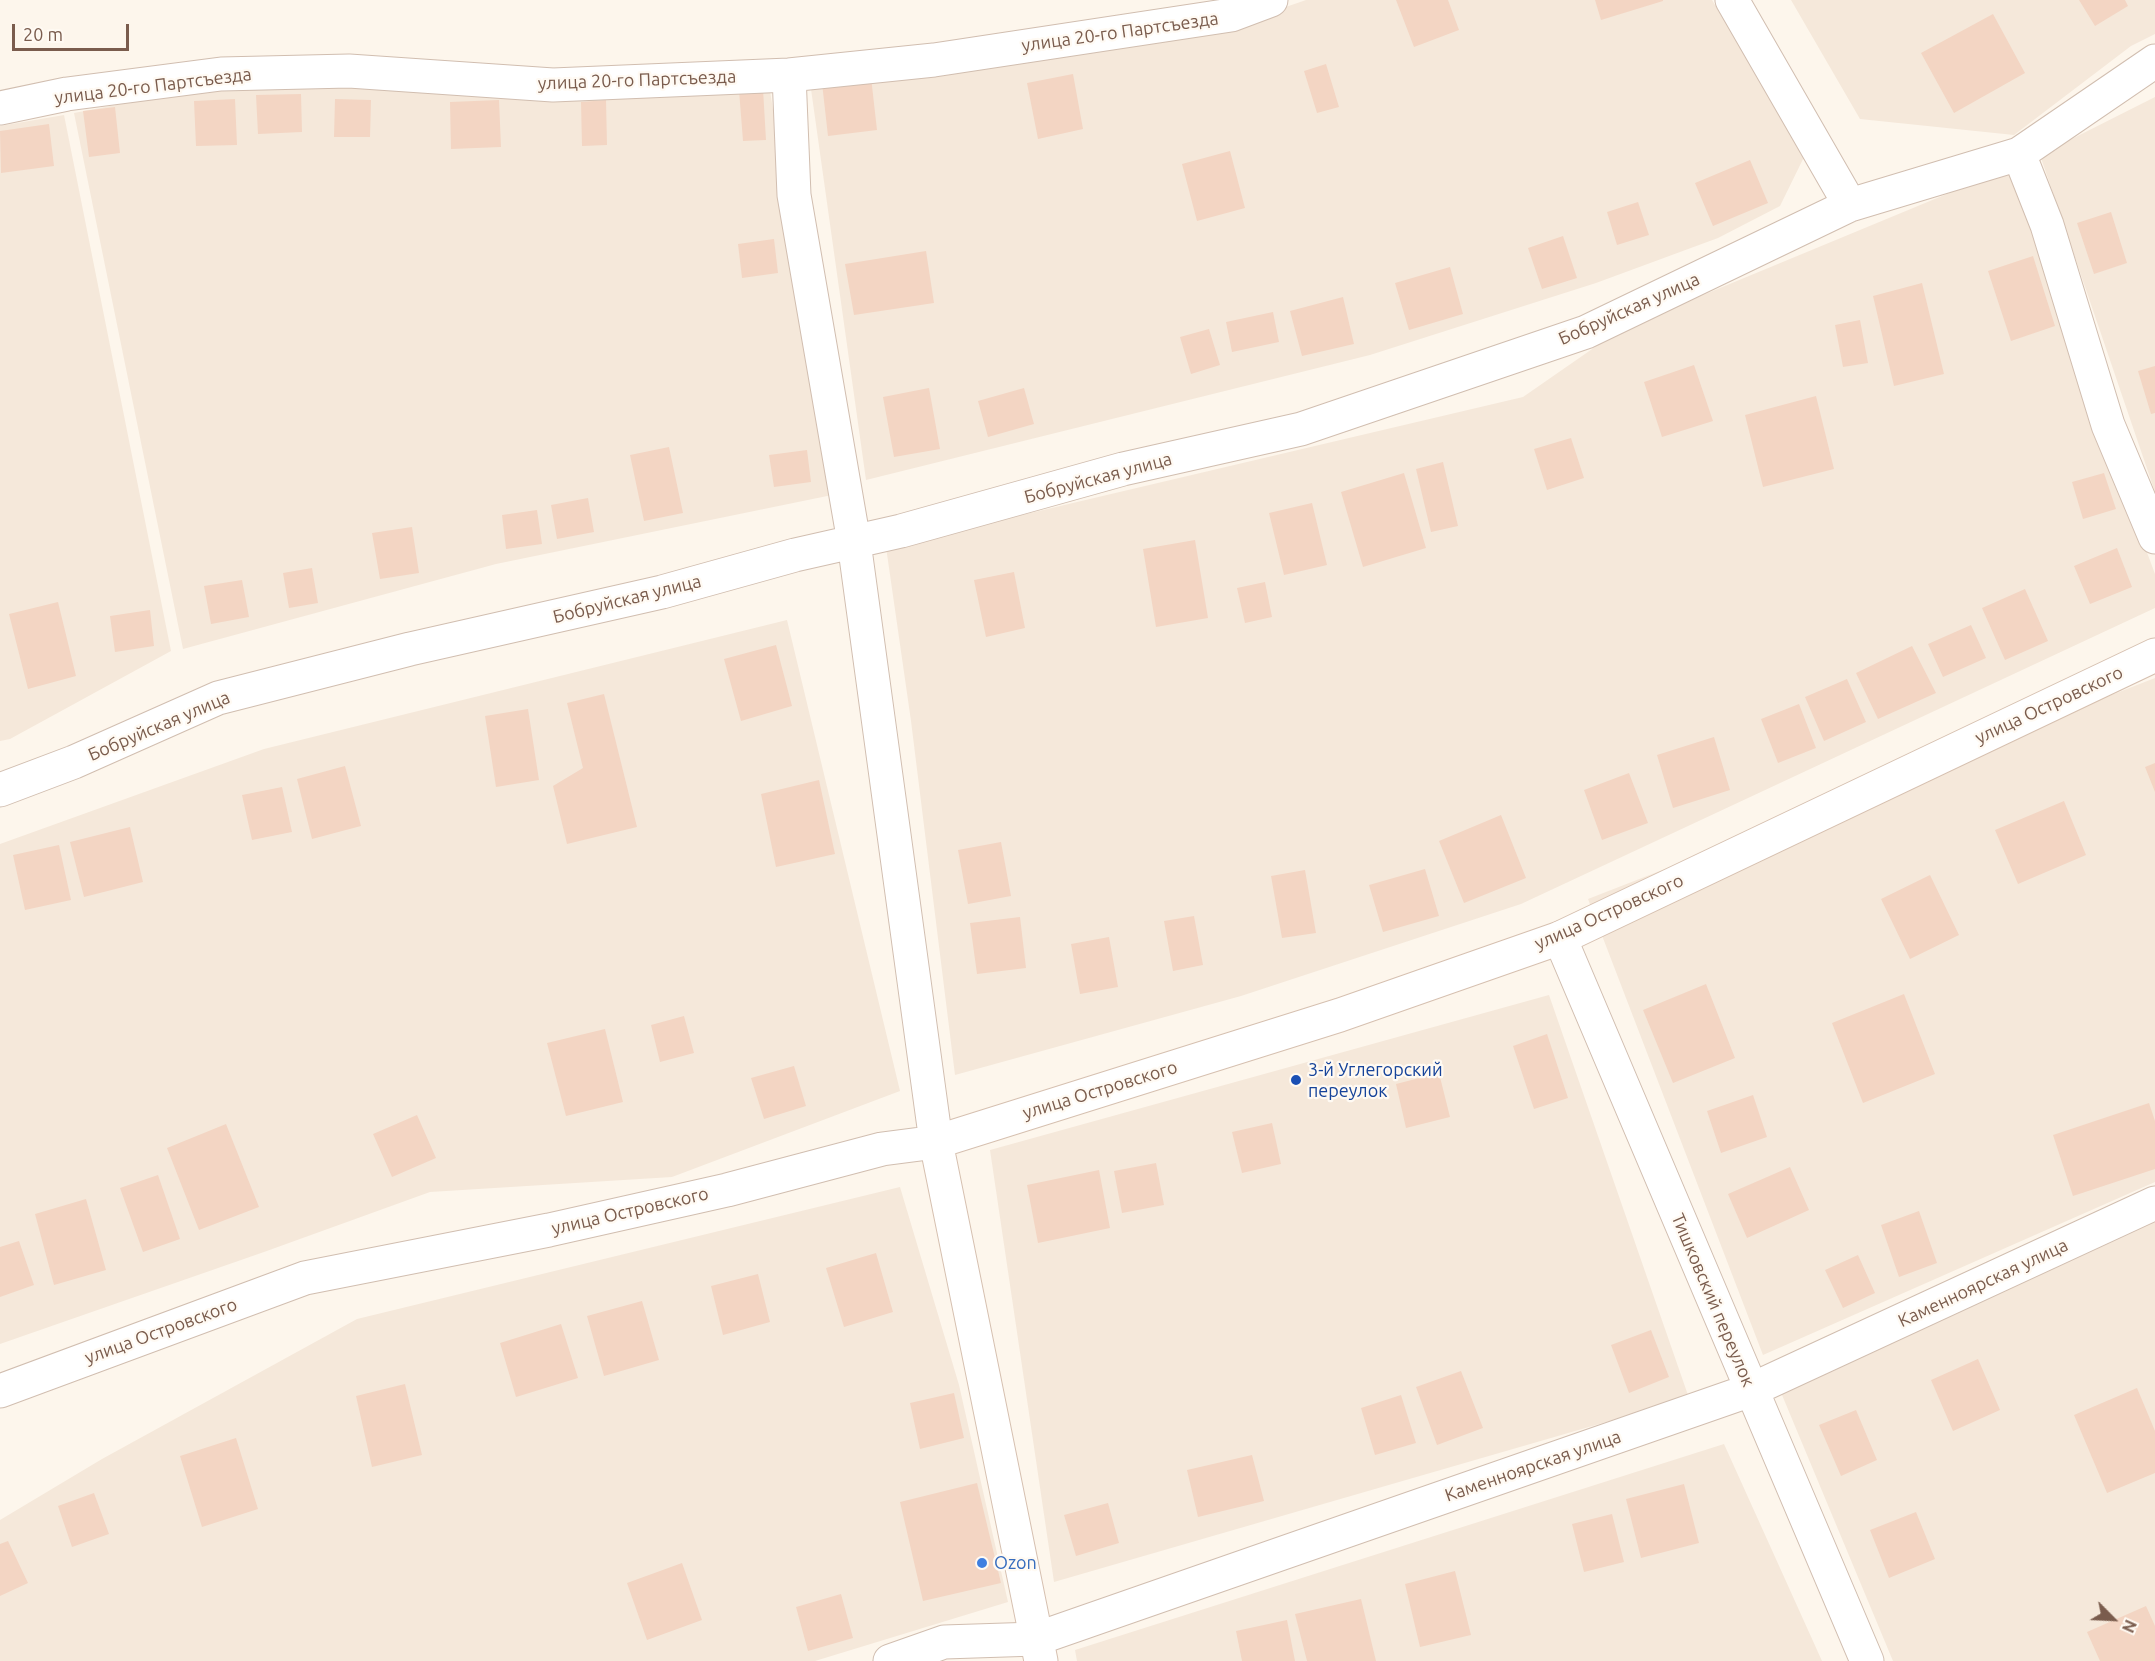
<!DOCTYPE html>
<html>
<head>
<meta charset="utf-8">
<style>
	body { margin:0 }
	#map { position:relative; width:2155px; height:1661px; overflow:hidden; background:#fdf6ec; font-family:Ubuntu,sans-serif }
	canvas { display:block }
	.north { position:absolute; left:2083px; top:1589px; width:60px; height:60px; -webkit-text-stroke:4px #fffaf3; paint-order:stroke; rotate:114deg; font-size:16px; font-weight:700; line-height:24px; text-align:center; color:#7a5c4d }
	.north::after { content:''; display:block; margin:auto; width:21px; height:27px; background:#7a5c4d; clip-path:polygon(50% 0,100% 100%,50% 72%,0 100%) }
	.scale { position:absolute; left:12px; top:24px; width:117px; height:27px; box-sizing:border-box; border:3px solid #7a5c4d; border-top:0; padding-left:8px; font-size:18px; line-height:21px; white-space:nowrap; color:#7a5c4d; -webkit-text-stroke:4px #fffaf3; paint-order:stroke }
</style>
</head>
<body>
<div id="map">
<canvas width="2155" height="1661"></canvas>
<div class="north">N</div>
<div class="scale">20 m</div>
</div>
<script>
const c = document.querySelector('canvas').getContext('2d');
c.lineJoin = 'round';
function fillPath(path, color) { c.fillStyle = color; c.fill(path, 'evenodd'); }
const poly = rows => new Path2D(rows.map(r => 'M' + r).join(''));
function strokePath(path, color, width, dash) { c.strokeStyle = color; c.lineWidth = width; c.lineCap = dash ? 'butt' : 'round'; c.setLineDash(dash || []); c.stroke(path); }
function drawText(font, color, halo, rows, align = 'center') {
  c.font = font + ' Ubuntu,sans-serif'; c.lineWidth = 4.5; c.setLineDash([]); c.textBaseline = 'middle'; c.strokeStyle = halo; c.fillStyle = color; for (const [text, x, y, turn = 0] of rows) {
    c.save(); c.translate(x, y); c.rotate((+turn || 0) * Math.PI / 180); c.textAlign = isNaN(turn) ? turn : align; if (halo) c.strokeText(text, 0, 0); c.fillText(text, 0, 0); c.restore();
  }
}
fillPath(poly([
	[1306,0,1712,0,1805,155,1780,206,1718,238,1596,283,1370,355,866,480,810,82,1228,27],
	[1791,0,2155,0,2155,34,2131,46,2014,135,1860,119],
	[231,83,417,85,658,98,769,85,837,494,496,564,183,649,74,113],
	[2155,97,2155,492,2040,155],
	[64,115,171,651,10,739,0,741,0,126],
	[2012,167,2084,382,2155,574,2155,608,1521,904,1241,996,955,1075,911,721,886,547,1523,397,1621,329],
	[787,620,900,1091,672,1177,430,1192,264,1252,0,1344,0,844,264,749],
	[2155,678,2155,1182,1763,1355,1588,899],
	[1549,995,1689,1398,1054,1582,990,1150],
	[900,1187,959,1385,1008,1602,815,1661,0,1661,0,1520,102,1459,357,1319],
	[2155,1215,2155,1661,1893,1661,1777,1383],
	[1724,1444,1822,1661,1077,1661,1075,1650]
]), '#f5e8da');
fillPath(poly([
	[1396,0,1448,0,1459,30,1414,47],
	[1595,0,1663,0,1663,1,1601,20],
	[2079,0,2125,0,2128,6,2095,26],
	[1993,14,2025,73,1954,113,1921,53],
	[1326,64,1339,107,1317,113,1304,71],
	[1073,74,1083,129,1038,139,1027,83],
	[871,77,877,130,828,136,822,83],
	[763,89,766,140,743,141,739,90],
	[301,94,302,132,258,134,256,95],
	[235,99,237,145,196,146,194,101],
	[335,99,371,100,370,137,334,137],
	[499,100,501,147,451,149,450,102],
	[606,100,607,145,582,146,581,102],
	[115,107,120,153,89,157,83,111],
	[49,124,54,166,1,173,0,131],
	[1230,151,1245,208,1197,221,1182,164],
	[1750,160,1768,203,1713,226,1695,183],
	[1638,202,1649,235,1617,245,1607,212],
	[2111,212,2127,263,2094,274,2077,223],
	[1563,236,1577,278,1542,289,1528,248],
	[774,239,778,273,742,278,738,244],
	[926,251,934,303,854,315,845,264],
	[2033,256,2055,326,2011,341,1988,271],
	[1450,267,1463,314,1409,330,1395,283],
	[1922,283,1944,374,1894,386,1873,296],
	[1343,297,1354,344,1302,356,1290,311],
	[1273,312,1279,342,1232,352,1226,322],
	[1860,320,1868,363,1843,367,1835,325],
	[1209,329,1220,365,1191,374,1180,337],
	[1694,365,1713,421,1662,437,1644,382],
	[2155,366,2155,413,2151,414,2138,371],
	[929,388,940,449,894,457,883,397],
	[1024,388,1034,424,988,437,978,401],
	[1816,396,1834,469,1763,487,1745,415],
	[1571,438,1584,478,1547,490,1534,449],
	[669,447,683,513,644,521,630,455],
	[807,450,811,482,774,487,769,455],
	[1443,462,1458,526,1431,532,1416,469],
	[1404,473,1426,548,1363,567,1341,492],
	[2104,473,2116,509,2083,519,2072,482],
	[588,498,594,532,557,539,551,505],
	[1312,503,1327,565,1284,575,1269,513],
	[537,510,542,544,506,549,502,515],
	[412,527,419,573,380,579,372,533],
	[1195,540,1208,618,1156,627,1143,549],
	[2117,548,2132,587,2090,604,2074,566],
	[312,568,318,603,289,608,283,573],
	[1014,572,1025,628,986,637,974,580],
	[242,580,249,617,211,624,204,586],
	[1265,582,1272,617,1245,623,1237,588],
	[2025,589,2048,641,2005,660,1982,608],
	[58,602,76,676,28,689,9,614],
	[150,610,154,646,115,652,110,616],
	[1971,625,1986,658,1943,677,1928,644],
	[776,645,792,706,741,721,724,659],
	[1912,646,1936,693,1878,719,1856,673],
	[1847,679,1866,722,1824,741,1805,697],
	[604,694,637,827,567,844,553,786,583,768,567,703],
	[1799,704,1816,748,1778,763,1761,719],
	[528,709,539,780,496,787,485,716],
	[1714,737,1730,790,1673,808,1657,755],
	[2155,763,2155,792,2145,767],
	[345,766,361,826,312,839,297,779],
	[1629,773,1648,823,1602,840,1584,790],
	[819,780,835,854,776,867,761,794],
	[282,787,292,832,252,840,242,795],
	[2064,801,2086,855,2018,884,1995,830],
	[1501,815,1526,878,1464,903,1439,841],
	[130,827,143,882,84,897,70,842],
	[1001,842,1011,896,968,904,958,850],
	[59,845,71,900,25,910,13,855],
	[1425,869,1439,916,1383,932,1369,885],
	[1305,870,1316,933,1282,938,1271,876],
	[1930,875,1959,935,1910,959,1881,899],
	[1194,916,1203,965,1173,971,1164,921],
	[1020,917,1026,968,977,974,970,923],
	[1109,937,1118,987,1080,994,1071,944],
	[1706,984,1735,1058,1673,1083,1643,1010],
	[1904,994,1935,1074,1863,1103,1832,1023],
	[684,1016,694,1053,660,1062,651,1025],
	[605,1029,623,1102,566,1116,547,1043],
	[1547,1034,1568,1098,1534,1109,1513,1046],
	[794,1066,806,1106,764,1119,751,1078],
	[1439,1073,1450,1117,1406,1128,1396,1084],
	[1753,1095,1767,1137,1721,1153,1707,1111],
	[2149,1103,2155,1121,2155,1169,2073,1196,2053,1135],
	[417,1115,436,1158,392,1177,373,1134],
	[1272,1123,1281,1164,1242,1173,1232,1132],
	[226,1124,259,1207,199,1230,167,1148],
	[1156,1163,1164,1205,1122,1213,1114,1171],
	[1790,1167,1809,1210,1747,1238,1728,1194],
	[1099,1170,1110,1228,1038,1243,1027,1185],
	[158,1175,180,1239,143,1252,120,1188],
	[86,1199,106,1270,54,1285,35,1214],
	[1919,1211,1937,1263,1899,1277,1881,1225],
	[19,1241,34,1285,0,1297,0,1247],
	[876,1253,893,1312,844,1327,826,1268],
	[1858,1255,1875,1293,1843,1308,1825,1270],
	[758,1274,770,1322,723,1335,711,1286],
	[642,1301,659,1360,604,1376,587,1316],
	[561,1324,578,1378,516,1397,500,1343],
	[1651,1330,1669,1377,1629,1393,1611,1345],
	[1978,1359,2000,1410,1953,1431,1931,1380],
	[1461,1371,1483,1428,1437,1445,1416,1387],
	[405,1384,422,1455,372,1467,356,1396],
	[2137,1388,2155,1431,2155,1473,2107,1493,2074,1415],
	[954,1393,964,1438,920,1449,910,1403],
	[1401,1395,1416,1443,1375,1455,1361,1408],
	[1856,1410,1877,1460,1841,1476,1819,1425],
	[236,1438,258,1509,202,1527,180,1456],
	[1252,1455,1264,1501,1198,1517,1187,1470],
	[977,1483,1001,1583,923,1601,900,1502],
	[1684,1484,1699,1543,1641,1558,1626,1499],
	[94,1493,109,1534,72,1547,58,1506],
	[1108,1503,1119,1543,1076,1556,1064,1515],
	[1916,1512,1935,1559,1889,1578,1870,1530],
	[1612,1514,1624,1562,1584,1572,1572,1524],
	[8,1541,28,1583,0,1596,0,1544],
	[682,1563,702,1620,647,1640,627,1583],
	[1455,1571,1471,1635,1420,1647,1405,1584],
	[841,1594,853,1638,808,1651,796,1607],
	[1361,1599,1376,1661,1307,1661,1295,1614],
	[2146,1606,2155,1626,2155,1661,2100,1661,2087,1632],
	[1287,1620,1295,1661,1242,1661,1236,1631]
]), '#f3d5c3');
const street = poly([
	[1732,0,1850,205],
	[0,108,67,94,221,74,349,71,553,85,789,75,934,60,1231,15,1271,0],
	[2019,154,2047,225,2108,425,2155,537],
	[0,790,74,762,218,698,410,649,662,592,795,555,901,531,1123,469,1301,429,1586,332,1850,205,2019,154,2155,61],
	[1560,938,1867,1661],
	[0,1391,305,1278,549,1230,727,1190,882,1149,936,1142,854,542,794,195,789,75],
	[890,1661,944,1642,1036,1639,1751,1390,2155,1203]
]);
const secondary = poly([
	[1041,1661,936,1142,1340,1015,1560,938,2155,655]
]);
strokePath(street, '#d1beb0', 35);
strokePath(secondary, '#d6c0b0', 35);
strokePath(street, '#fff', 33);
strokePath(secondary, '#fff', 33);
for (const [x, y, r, color] of [
	[1296,1080,6,"#1a4fb4"],
	[982,1563,6,"#3f7fe0"]
]) { const dot = new Path2D(); dot.arc(x, y, r, 0, 2 * Math.PI); c.fillStyle = color; c.fill(dot); strokePath(dot, '#fffaf3', 2); }
drawText('18px', '#7a5c4d', '#fffaf3', [
	["улица 20-го Партсъезда",1120,32,-8],
	["улица 20-го Партсъезда",637,80,-2],
	["улица 20-го Партсъезда",153,86,-7],
	["Бобруйская улица",1629,309,-24],
	["Бобруйская улица",1098,478,-15],
	["Бобруйская улица",627,599,-14],
	["улица Островского",2049,705,-25],
	["Бобруйская улица",159,726,-23],
	["улица Островского",1609,912,-24],
	["улица Островского",1100,1090,-17],
	["улица Островского",630,1211,-13],
	["Каменноярская улица",1983,1283,-25],
	["Тишковский переулок",1713,1300,67],
	["улица Островского",161,1331,-20],
	["Каменноярская улица",1533,1466,-19]
]);
drawText('18px', '#164399', '#fffaf3', [
	["3-й Углегорский",1308,1070],
	["переулок",1308,1091]
], 'left');
drawText('18px', '#366cbe', '#fffaf3', [
	["Ozon",994,1563]
], 'left');
</script>
</body>
</html>
